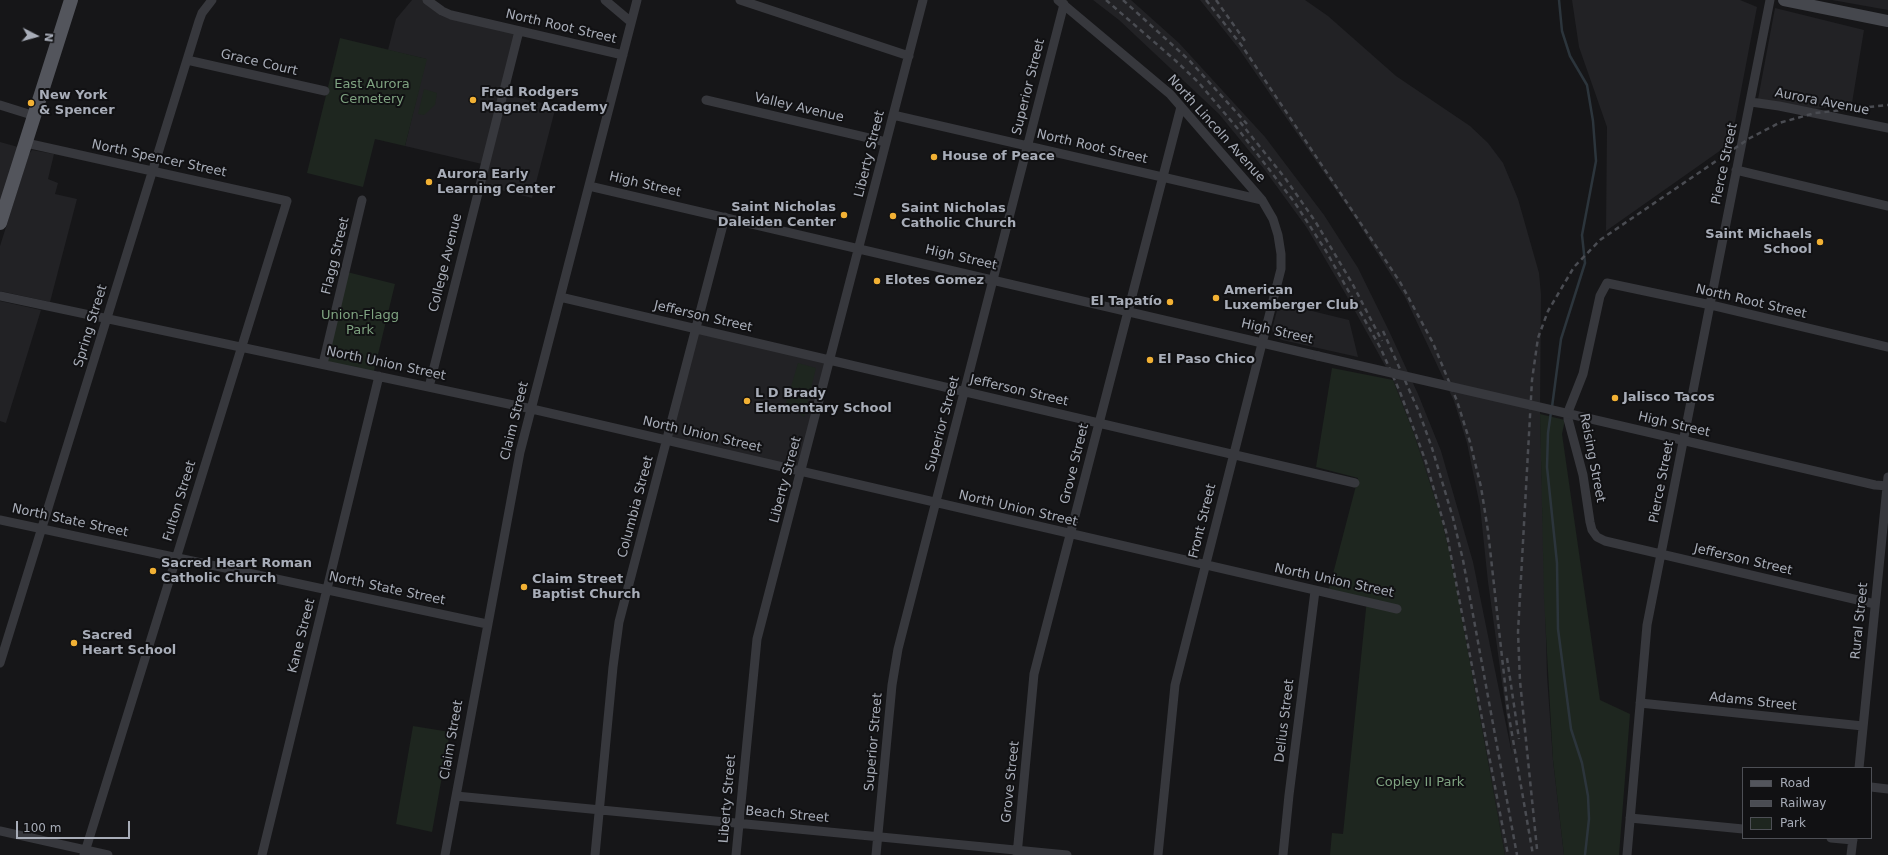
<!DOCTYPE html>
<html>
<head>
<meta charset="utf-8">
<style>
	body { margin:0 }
	#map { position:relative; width:1888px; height:855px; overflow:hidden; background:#161618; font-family:"DejaVu Sans",sans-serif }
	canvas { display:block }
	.legend { position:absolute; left:1742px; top:767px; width:130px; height:72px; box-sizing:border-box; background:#111113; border:1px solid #4d4f55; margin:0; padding:5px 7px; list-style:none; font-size:12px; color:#a8adb8 }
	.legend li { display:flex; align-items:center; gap:8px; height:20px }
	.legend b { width:20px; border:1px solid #4d4f55 }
	.north { position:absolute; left:16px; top:16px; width:40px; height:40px; -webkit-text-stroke:3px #111113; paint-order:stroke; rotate:96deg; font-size:11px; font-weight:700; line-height:16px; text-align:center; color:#a8adb8 }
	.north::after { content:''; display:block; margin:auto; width:14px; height:18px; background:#a8adb8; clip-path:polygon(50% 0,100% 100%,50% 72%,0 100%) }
	.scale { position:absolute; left:16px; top:821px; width:114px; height:18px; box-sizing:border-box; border:2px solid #a8adb8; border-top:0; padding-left:5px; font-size:12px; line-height:14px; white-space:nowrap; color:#a8adb8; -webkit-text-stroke:3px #111113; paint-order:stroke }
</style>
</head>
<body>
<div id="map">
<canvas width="1888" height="855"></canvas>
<ul class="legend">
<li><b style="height:5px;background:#53555c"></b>Road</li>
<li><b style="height:5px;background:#4a4c52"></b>Railway</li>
<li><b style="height:11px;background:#1e261f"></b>Park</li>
</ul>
<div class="north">N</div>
<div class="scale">100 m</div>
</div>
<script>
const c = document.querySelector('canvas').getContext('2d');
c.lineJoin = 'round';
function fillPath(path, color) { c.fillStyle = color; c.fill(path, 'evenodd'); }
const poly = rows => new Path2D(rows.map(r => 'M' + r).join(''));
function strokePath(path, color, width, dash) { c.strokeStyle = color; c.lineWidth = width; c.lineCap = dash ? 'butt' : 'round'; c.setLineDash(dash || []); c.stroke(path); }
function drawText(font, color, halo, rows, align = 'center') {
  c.font = font + ' "DejaVu Sans",sans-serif'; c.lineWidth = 4; c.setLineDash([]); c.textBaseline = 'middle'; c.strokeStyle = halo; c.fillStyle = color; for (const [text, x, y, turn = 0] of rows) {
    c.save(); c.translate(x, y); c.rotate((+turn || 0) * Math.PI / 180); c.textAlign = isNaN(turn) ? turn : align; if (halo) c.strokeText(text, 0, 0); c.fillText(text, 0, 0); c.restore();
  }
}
fillPath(poly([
	[412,0,425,0,444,16,516,33,501,94,556,106,532,198,477,184,482,164,405,146,426,59,388,50,396,19],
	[1093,0,1131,0,1179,43,1265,137,1324,215,1358,268,1389,331,1418,394,1441,451,1473,562,1512,754,1488,582,1480,506,1467,443,1454,401,1405,297,1353,215,1239,49,1200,0,1305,0,1328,16,1396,76,1470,126,1488,143,1503,163,1518,199,1539,273,1541,295,1540,410,1547,676,1553,760,1564,855,1505,855,1452,563,1441,517,1414,434,1393,380,1345,293,1307,228,1264,169,1219,114,1119,20],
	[1572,0,1740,0,1757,7,1731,143,1606,231,1607,127,1579,47],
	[1832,0,1888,0,1888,10],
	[1775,8,1864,30,1852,103,1816,109,1758,99],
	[0,142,18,147,0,203],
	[32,150,54,154,48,179,58,183,55,194,77,199,50,302,0,291,0,246,29,154],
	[0,301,41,310,6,423,0,421],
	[1279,303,1349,320,1358,357,1282,340,1274,336,1272,329],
	[694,331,827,362,799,469,669,439]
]), '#222225');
fillPath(poly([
	[340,38,427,59,405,146,375,139,363,187,307,173],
	[424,89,437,93,435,105,424,115,418,114],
	[347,272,395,284,373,375,325,362],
	[798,363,816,368,804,417,794,410,785,407],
	[1332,368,1393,380,1414,434,1441,517,1452,563,1505,855,1330,855,1332,833,1343,834,1367,599,1329,589,1358,478,1316,467],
	[1540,414,1565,420,1562,434,1600,700,1630,714,1619,855,1564,855,1553,760,1544,599],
	[413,726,450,732,432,832,396,824]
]), '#1e261f');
strokePath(poly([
	[1552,407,1561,339,1585,263,1582,235,1596,161,1593,121,1587,85,1570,56,1562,31,1559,0],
	[1551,412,1548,433,1547,467,1557,563,1558,629,1571,729,1582,763,1588,796,1589,819,1585,855]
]), '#2c353c', 2.5);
strokePath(poly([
	[427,0,442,11,451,15,623,55],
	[605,0,631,22],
	[740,0,909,56],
	[1058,0,1170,94,1262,200,1273,219,1278,235,1281,254,1281,269,1175,685,1158,855],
	[187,60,325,91],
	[706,100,886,142],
	[1751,102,1779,106,1888,128],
	[0,105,35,116],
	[893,115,1262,200],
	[26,143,287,201,84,855],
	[1736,170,1888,206],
	[589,186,1318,356],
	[0,296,532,409,1397,609],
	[560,297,1355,483],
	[323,364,362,200],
	[429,387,519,31],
	[1587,418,1875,485,1888,486],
	[0,520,487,624],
	[1875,604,1605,541,1597,537,1592,530,1590,522,1583,475,1568,419,1568,412,1583,374,1600,296,1607,283,1711,305,1888,347],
	[0,663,199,21,202,13,212,0],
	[1640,703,1863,726],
	[1859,768,1888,477],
	[1871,787,1888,789],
	[456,796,1067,855],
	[1630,818,1743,829],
	[0,831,108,855],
	[1831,838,1853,840],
	[262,855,379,376],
	[445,855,520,452,637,0],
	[595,855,613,667,619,622,725,217],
	[736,855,757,639,923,0],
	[876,855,892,685,898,649,1064,4],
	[1017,855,1034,674,1181,107],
	[1283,855,1289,795,1315,591],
	[1627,855,1647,625,1770,0],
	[1851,855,1853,838]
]), '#37383d', 9);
strokePath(poly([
	[1784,0,1888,21]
]), '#45474d', 12);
strokePath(poly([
	[0,223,71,0]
]), '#53555c', 14);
strokePath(poly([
	[1106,0,1176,61,1199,83,1238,129,1295,203,1326,251,1381,349,1400,392,1426,462,1447,535,1508,855],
	[1123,0,1189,60,1247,124],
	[1206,0,1242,46,1400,282,1433,343,1457,401,1470,442,1481,487,1488,531,1508,711,1533,855],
	[1216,0,1245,41],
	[1240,122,1285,178,1315,221,1352,283,1382,341],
	[1383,331,1419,412,1432,448,1453,518,1463,560,1517,855],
	[1507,658,1519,739],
	[1537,849,1520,681,1518,632,1532,380,1538,338,1548,311,1574,267,1600,240,1750,138,1779,123,1815,113,1888,105]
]), '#4a4c52', 2.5, [5, 4]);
strokePath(poly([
	[1318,356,1587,418]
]), '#37383d', 9);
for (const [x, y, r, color] of [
	[473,100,4,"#f2b134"],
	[31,103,4,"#f2b134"],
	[934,157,4,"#f2b134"],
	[429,182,4,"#f2b134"],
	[844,215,4,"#f2b134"],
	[893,216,4,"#f2b134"],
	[1820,242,4,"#f2b134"],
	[877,281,4,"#f2b134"],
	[1216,298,4,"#f2b134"],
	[1170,302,4,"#f2b134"],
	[1150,360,4,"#f2b134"],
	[1615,398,4,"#f2b134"],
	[747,401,4,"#f2b134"],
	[153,571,4,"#f2b134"],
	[524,587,4,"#f2b134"],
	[74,643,4,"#f2b134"]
]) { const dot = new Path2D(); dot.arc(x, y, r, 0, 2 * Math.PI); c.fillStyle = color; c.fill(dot); strokePath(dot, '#111113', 1.5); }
drawText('13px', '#a8adb8', '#111113', [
	["North Root Street",561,27,13],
	["Grace Court",259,63,13],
	["Superior Street",1029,87,-76],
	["Aurora Avenue",1822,102,11],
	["Valley Avenue",799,108,13],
	["North Lincoln Avenue",1216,129,48],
	["North Root Street",1092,147,13],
	["Liberty Street",870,154,-76],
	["North Spencer Street",159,159,12],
	["Pierce Street",1725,164,-78],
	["High Street",645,185,13],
	["Flagg Street",336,256,-76],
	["High Street",961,258,13],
	["College Avenue",446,263,-76],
	["North Root Street",1751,302,13],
	["Jefferson Street",703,317,13],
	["Spring Street",91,326,-73],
	["High Street",1277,332,13],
	["North Union Street",386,364,12],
	["Jefferson Street",1019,391,13],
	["Claim Street",515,421,-76],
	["Superior Street",943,424,-75],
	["High Street",1674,425,13],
	["North Union Street",702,435,13],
	["Reising Street",1592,458,79],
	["Grove Street",1075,464,-76],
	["Liberty Street",786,480,-75],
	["Pierce Street",1662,482,-79],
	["Fulton Street",180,501,-73],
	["Columbia Street",636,507,-75],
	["North Union Street",1018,509,13],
	["North State Street",70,521,12],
	["Front Street",1203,521,-76],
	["Jefferson Street",1743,560,13],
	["North Union Street",1334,581,12],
	["North State Street",387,589,12],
	["Rural Street",1860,621,-84],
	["Kane Street",302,636,-76],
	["Adams Street",1753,702,6],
	["Delius Street",1285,721,-83],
	["Claim Street",452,740,-80],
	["Superior Street",874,742,-85],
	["Grove Street",1011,782,-84],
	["Liberty Street",728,799,-85],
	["Beach Street",787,815,5]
]);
drawText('13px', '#7fa381', '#111113', [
	["East Aurora",372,85],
	["Cemetery",372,100],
	["Union-Flagg",360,316],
	["Park",360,331],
	["Copley II Park",1420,783]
]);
drawText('bold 13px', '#a8adb8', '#111113', [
	["Fred Rodgers",481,93],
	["Magnet Academy",481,108],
	["New York",39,96],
	["& Spencer",39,111],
	["House of Peace",942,157],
	["Aurora Early",437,175],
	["Learning Center",437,190],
	["Saint Nicholas",836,208,"right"],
	["Daleiden Center",836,223,"right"],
	["Saint Nicholas",901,209],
	["Catholic Church",901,224],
	["Saint Michaels",1812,235,"right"],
	["School",1812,250,"right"],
	["Elotes Gomez",885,281],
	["American",1224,291],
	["Luxemberger Club",1224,306],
	["El Tapatío",1162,302,"right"],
	["El Paso Chico",1158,360],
	["L D Brady",755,394],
	["Elementary School",755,409],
	["Jalisco Tacos",1623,398],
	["Sacred Heart Roman",161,564],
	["Catholic Church",161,579],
	["Claim Street",532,580],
	["Baptist Church",532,595],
	["Sacred",82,636],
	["Heart School",82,651]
], 'left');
</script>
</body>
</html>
